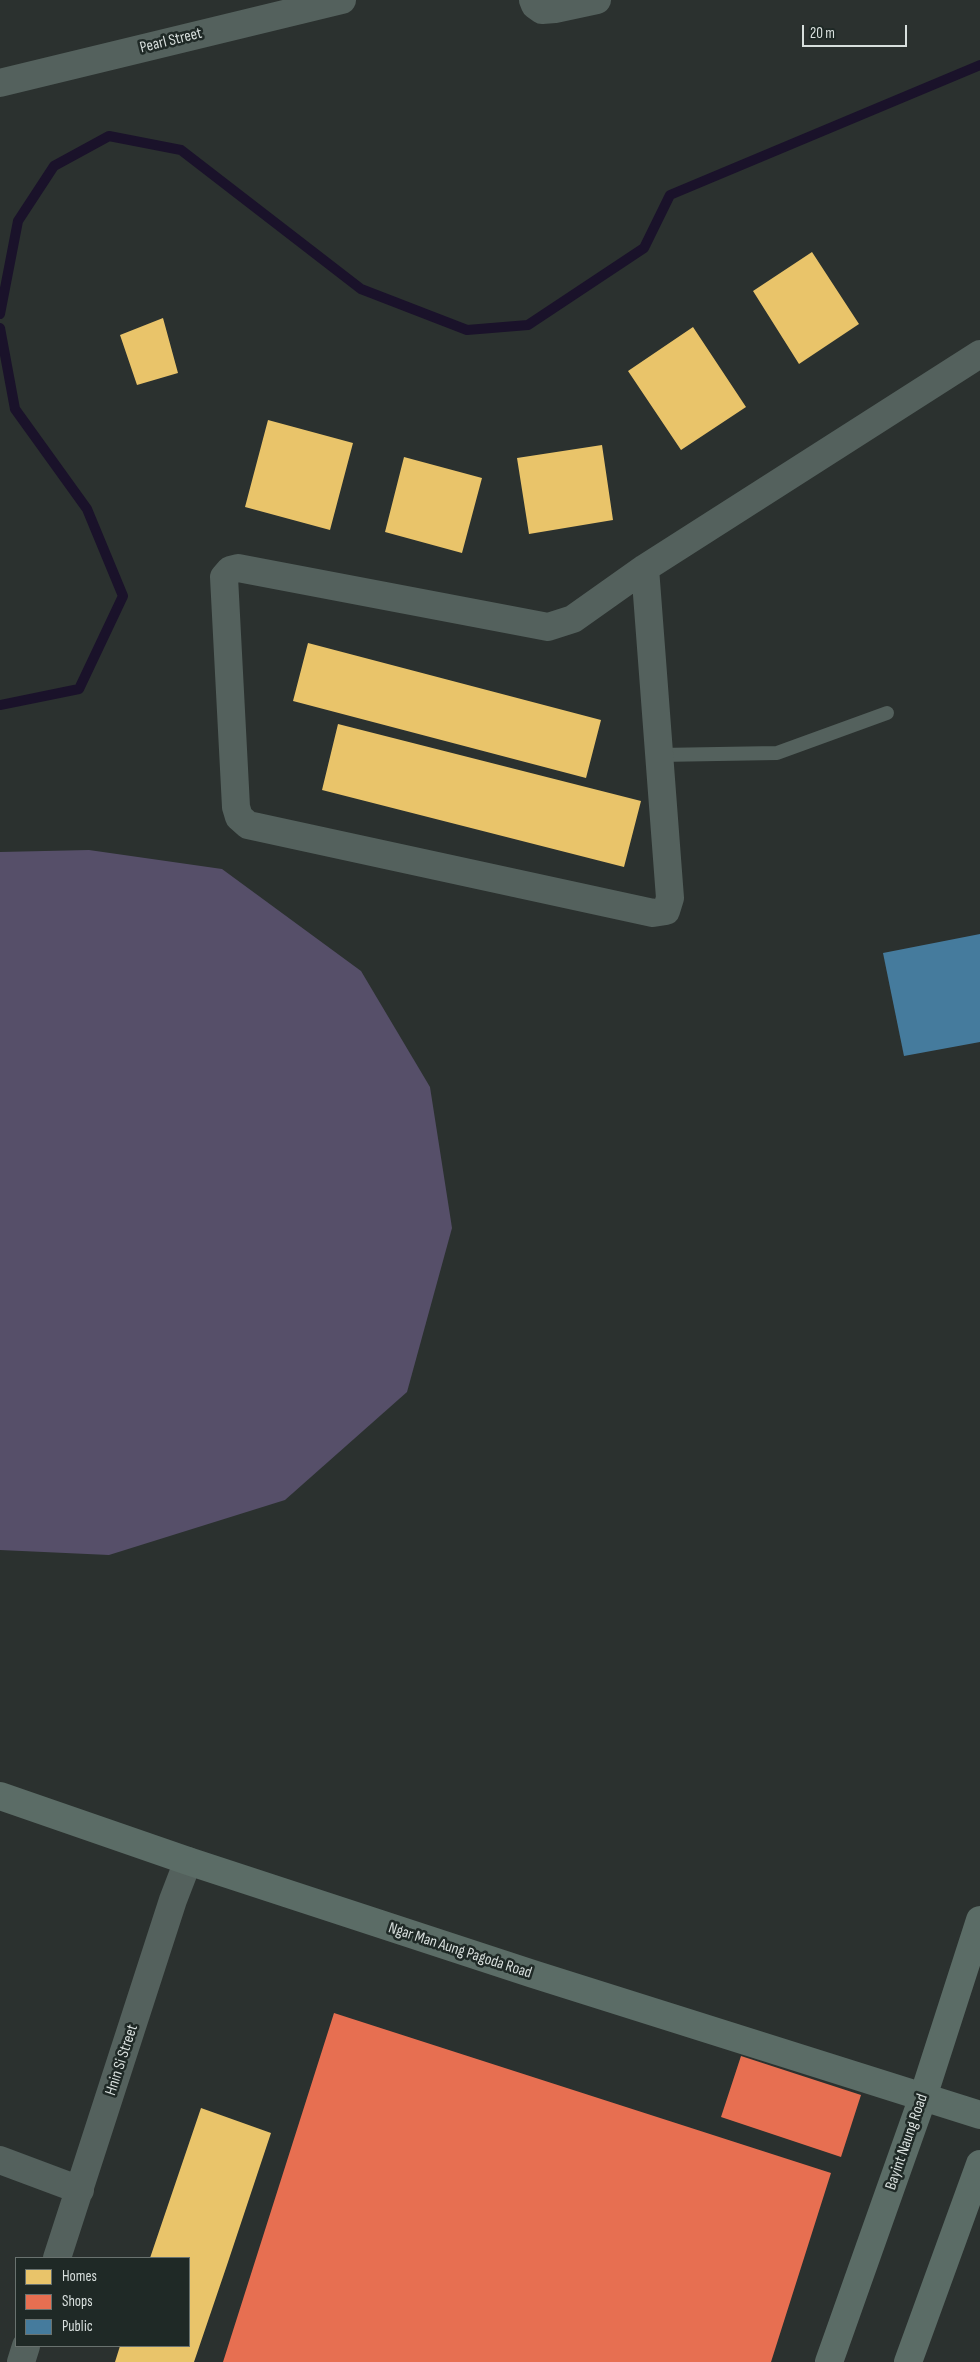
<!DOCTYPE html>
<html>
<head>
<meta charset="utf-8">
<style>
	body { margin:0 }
	#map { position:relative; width:980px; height:2362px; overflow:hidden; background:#2b312f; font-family:"Sofia Sans Condensed",sans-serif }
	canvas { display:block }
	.legend { position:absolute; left:15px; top:2257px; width:175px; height:90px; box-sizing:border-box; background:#1f2926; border:1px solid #69726f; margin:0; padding:6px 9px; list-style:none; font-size:15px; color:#d8dfdd }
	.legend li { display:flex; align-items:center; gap:10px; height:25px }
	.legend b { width:25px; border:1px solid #69726f }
	.scale { position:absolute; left:802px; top:25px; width:105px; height:22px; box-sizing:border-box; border:2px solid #d8dfdd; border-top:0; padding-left:6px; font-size:15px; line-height:18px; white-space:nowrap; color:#d8dfdd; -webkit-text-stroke:4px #1f2926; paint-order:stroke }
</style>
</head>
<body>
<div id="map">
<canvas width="980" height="2362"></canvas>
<ul class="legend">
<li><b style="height:14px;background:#e9c46a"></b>Homes</li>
<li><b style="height:14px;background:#e76f51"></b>Shops</li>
<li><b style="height:14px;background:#457b9d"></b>Public</li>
</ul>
<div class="scale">20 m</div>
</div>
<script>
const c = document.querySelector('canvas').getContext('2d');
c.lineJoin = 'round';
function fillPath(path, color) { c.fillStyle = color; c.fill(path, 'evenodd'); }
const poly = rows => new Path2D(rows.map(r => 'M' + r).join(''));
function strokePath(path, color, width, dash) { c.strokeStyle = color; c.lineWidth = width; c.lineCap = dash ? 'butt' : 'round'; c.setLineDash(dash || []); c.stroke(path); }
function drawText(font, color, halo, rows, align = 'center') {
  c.font = font + ' "Sofia Sans Condensed",sans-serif'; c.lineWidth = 5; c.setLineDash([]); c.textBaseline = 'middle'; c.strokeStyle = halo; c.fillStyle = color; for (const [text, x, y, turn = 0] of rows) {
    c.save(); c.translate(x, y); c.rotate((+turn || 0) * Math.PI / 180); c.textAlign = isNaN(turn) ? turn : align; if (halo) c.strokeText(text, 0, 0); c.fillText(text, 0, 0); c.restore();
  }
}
fillPath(poly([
	[89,850,222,869,361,971,430,1087,452,1228,407,1392,285,1500,109,1555,0,1550,0,852]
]), '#564f69');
fillPath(poly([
	[812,252,859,324,799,364,753,291],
	[163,318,178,373,137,385,120,335],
	[693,327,746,407,681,450,628,371],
	[268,420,353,443,330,530,245,507],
	[602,445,613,520,529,534,517,458],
	[404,457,482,478,462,553,385,532],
	[308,643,601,720,586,778,293,701],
	[338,724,641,801,624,867,322,790],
	[201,2108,271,2133,227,2265,194,2362,115,2362,120,2346,189,2346,189,2258,150,2258]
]), '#e9c46a');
fillPath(poly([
	[334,2013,831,2173,771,2362,223,2362],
	[741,2056,861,2095,841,2157,721,2117]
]), '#e76f51');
fillPath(poly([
	[980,934,980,1042,904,1056,883,953]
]), '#457b9d');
strokePath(poly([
	[0,314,18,221,54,166,109,136,181,150,361,289,467,330,528,325,644,248,670,195,980,65],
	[0,328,15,409,87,509,123,596,79,689,0,705]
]), '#1a122a', 10);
strokePath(poly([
	[659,755,777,753,887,713]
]), '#54615d', 14);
strokePath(poly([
	[533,0,535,5,542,10,555,9,597,0],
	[0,83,342,0],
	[645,568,670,898,666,911,653,913,248,825,239,817,236,807,224,577,230,570,238,568,548,627,573,619,645,568,980,354],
	[0,2160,80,2190],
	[57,2258,173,1900,188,1861],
	[21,2362,26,2346]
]), '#54615d', 28);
strokePath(poly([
	[0,1796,188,1861,533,1974,980,2115],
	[829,2362,923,2097,980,1920],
	[908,2362,980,2164]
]), '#5b6c66', 28);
drawText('16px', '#d8dfdd', '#1f2926', [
	["Pearl Street",171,41,-14],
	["Ngar Man Aung Pagoda Road",460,1951,18],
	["Hnin Si Street",122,2060,-72],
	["Bayint Naung Road",907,2142,-71]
]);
</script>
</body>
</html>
